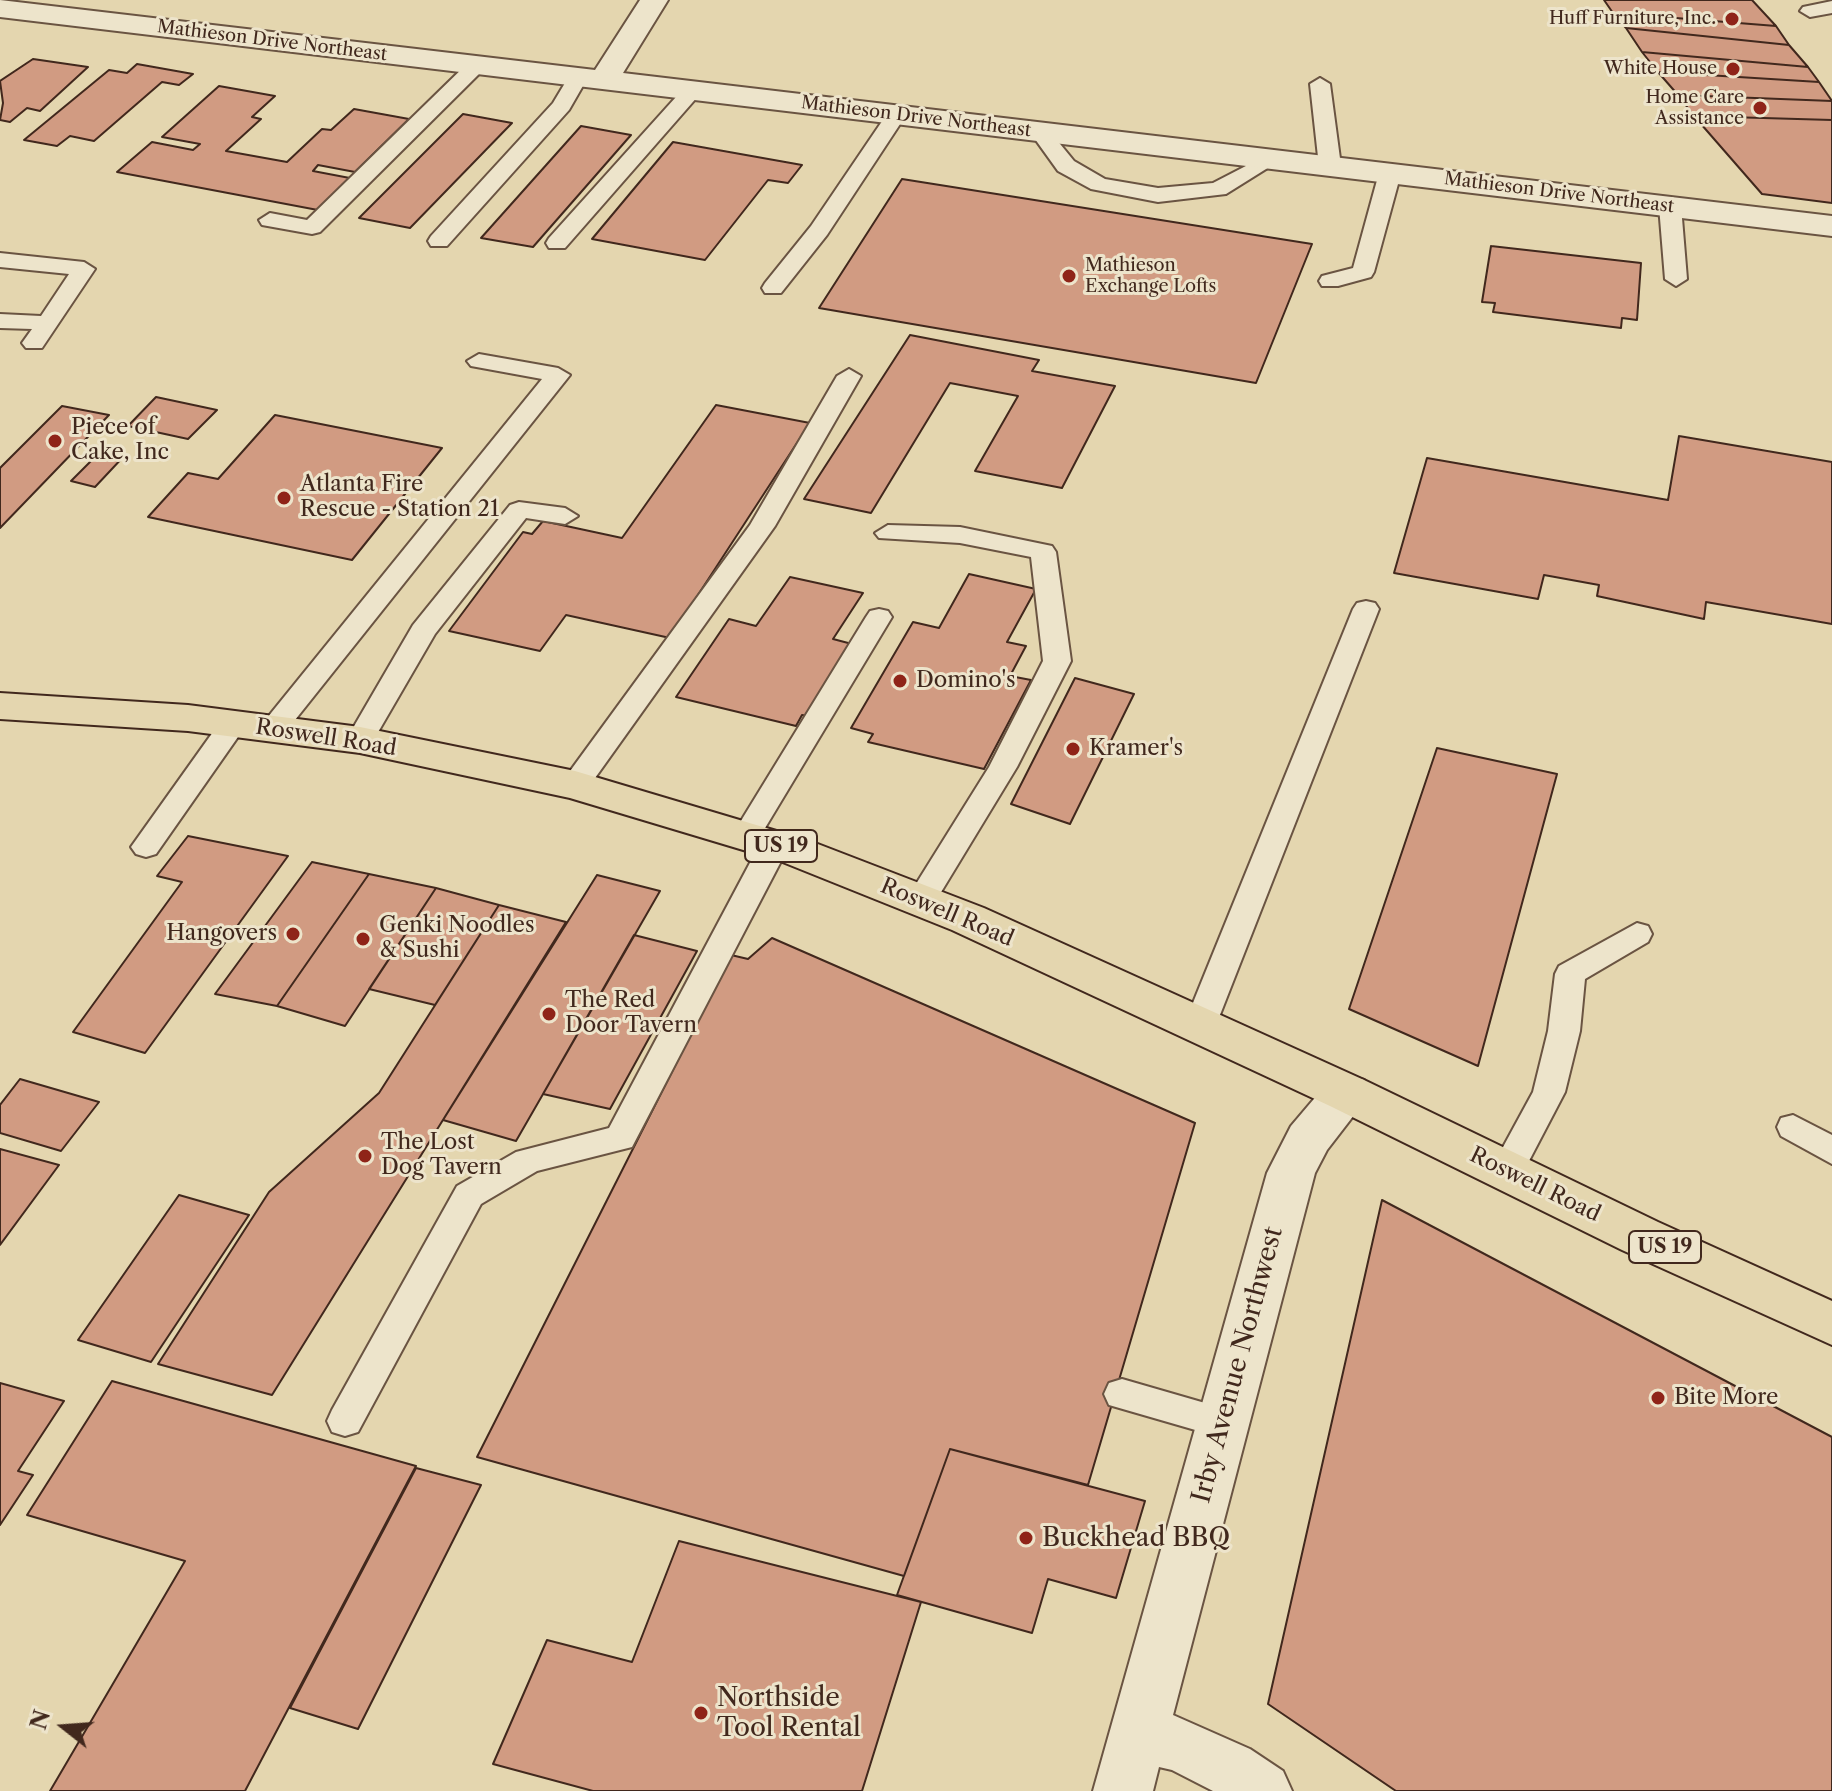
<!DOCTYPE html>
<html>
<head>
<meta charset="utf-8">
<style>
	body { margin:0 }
	#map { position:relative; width:1832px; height:1791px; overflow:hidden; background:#e4d6af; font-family:"Libre Caslon Text",serif }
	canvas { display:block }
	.north { position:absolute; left:24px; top:1687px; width:80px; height:80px; -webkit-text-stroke:6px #ede4cb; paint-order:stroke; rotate:287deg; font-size:22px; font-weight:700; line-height:32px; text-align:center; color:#41281d }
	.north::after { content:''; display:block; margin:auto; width:28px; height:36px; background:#41281d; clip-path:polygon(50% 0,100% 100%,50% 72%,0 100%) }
</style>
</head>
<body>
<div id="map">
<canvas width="1832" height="1791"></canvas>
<div class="north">N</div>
</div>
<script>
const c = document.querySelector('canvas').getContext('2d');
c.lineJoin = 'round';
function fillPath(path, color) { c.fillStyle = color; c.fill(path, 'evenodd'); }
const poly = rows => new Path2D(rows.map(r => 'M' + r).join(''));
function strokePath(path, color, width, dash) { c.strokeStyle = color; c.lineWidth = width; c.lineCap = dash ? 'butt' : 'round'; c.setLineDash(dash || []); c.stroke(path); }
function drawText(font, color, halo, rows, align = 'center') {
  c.font = font + ' "Libre Caslon Text",serif'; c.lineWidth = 6; c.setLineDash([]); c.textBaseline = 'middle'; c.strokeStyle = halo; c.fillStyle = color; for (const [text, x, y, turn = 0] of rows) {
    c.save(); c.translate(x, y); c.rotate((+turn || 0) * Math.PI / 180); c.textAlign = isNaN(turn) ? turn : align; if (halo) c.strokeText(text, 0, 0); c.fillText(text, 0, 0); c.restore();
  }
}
const building = poly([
	[1604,0,1752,0,1776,26,1613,13,1604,0],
	[1613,13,1776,26,1789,45,1626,28,1613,13],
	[1626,28,1789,45,1808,67,1642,52,1626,28],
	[1642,52,1808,67,1819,82,1658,72,1642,52],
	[33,59,88,67,40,111,27,108,10,122,0,120,3,103,0,81,33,59],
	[137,64,193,74,179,85,162,82,94,141,70,136,57,146,24,140,109,70,127,73,137,64],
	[1658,72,1819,82,1832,101,1678,95,1658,72],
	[219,86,275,96,252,117,261,119,226,151,287,162,322,129,331,130,354,109,409,119,355,172,318,165,313,171,355,179,323,211,117,172,152,142,193,150,200,144,162,137,219,86],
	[1678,95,1832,101,1832,120,1694,116,1678,95],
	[463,114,512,123,410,228,359,218,463,114],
	[1694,116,1832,120,1832,203,1762,194,1694,116],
	[581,126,631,135,533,247,481,238,581,126],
	[673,142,802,165,788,183,768,180,705,260,592,239,673,142],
	[902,179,1312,244,1256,383,819,308,902,179],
	[1491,246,1641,263,1637,320,1622,318,1621,328,1493,312,1495,303,1482,302,1491,246],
	[910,335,1039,360,1032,371,1115,386,1062,488,975,471,1018,396,950,383,871,513,804,499,910,335],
	[156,397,217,410,188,439,128,426,156,397],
	[716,405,810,423,670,638,566,615,540,651,449,631,523,532,532,534,543,521,622,538,716,405],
	[62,406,109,415,0,528,0,468,62,406],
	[275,415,442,448,352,560,148,517,188,473,218,479,275,415],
	[1679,436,1832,462,1832,624,1706,602,1704,619,1597,596,1599,585,1544,575,1538,599,1394,573,1427,458,1668,500,1679,436],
	[102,450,125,455,95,487,71,481,102,450],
	[969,574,1036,589,1007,642,1026,646,1010,676,1031,680,984,769,868,742,873,734,851,728,913,622,939,628,969,574],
	[790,577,863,593,833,639,852,644,807,716,802,715,796,726,676,697,729,619,756,626,790,577],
	[1075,678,1134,694,1070,824,1011,804,1075,678],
	[1437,748,1557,774,1478,1066,1349,1009,1437,748],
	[188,836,288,856,145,1053,73,1032,182,882,157,876,188,836],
	[312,862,369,874,277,1006,215,994,312,862],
	[369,874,436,888,345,1026,277,1006,369,874],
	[597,875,660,891,516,1141,443,1120,597,875],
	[436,888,499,905,435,1005,369,989,436,888],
	[499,905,566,922,272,1395,158,1364,269,1192,379,1093,499,905],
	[634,935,697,951,610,1109,543,1094,634,935],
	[772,938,1195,1123,1088,1485,950,1449,904,1576,477,1457,731,955,748,959,772,938],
	[20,1079,99,1102,61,1151,0,1133,0,1105,20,1079],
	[0,1149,59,1165,0,1245,0,1149],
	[179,1195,249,1215,151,1362,78,1340,179,1195],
	[1382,1200,1832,1437,1832,1791,1396,1791,1268,1704,1382,1200],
	[112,1381,416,1466,245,1791,50,1791,185,1561,27,1515,112,1381],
	[0,1383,64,1401,18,1471,33,1475,0,1525,0,1383],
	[950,1449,1145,1501,1116,1598,1048,1579,1032,1633,897,1595,950,1449],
	[416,1468,481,1485,358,1729,290,1708,416,1468],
	[679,1541,921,1602,862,1791,593,1791,493,1764,547,1640,632,1662,679,1541]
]);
fillPath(building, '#d19b82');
strokePath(building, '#41281d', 2);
const service = poly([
	[1832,1,1832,13,1810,17,1800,11,1803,7,1832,1],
	[477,59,484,61,487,65,484,69,320,232,312,234,262,225,259,220,270,213,307,220,470,61,477,59],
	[578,71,588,77,569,110,447,246,431,246,428,241,431,236,553,103,571,73,578,71],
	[1320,78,1330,84,1341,166,1330,172,1319,166,1310,84,1320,78],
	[692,85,699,87,702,91,699,95,565,248,549,248,546,243,549,238,685,87,692,85],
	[896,109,906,115,827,235,781,293,765,293,762,288,765,283,811,226,889,111,896,109],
	[1040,126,1047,128,1074,161,1105,179,1158,188,1213,183,1271,153,1282,159,1226,194,1158,202,1091,189,1058,171,1030,132,1040,126],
	[1390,167,1401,173,1374,272,1371,277,1338,286,1322,286,1319,281,1322,276,1353,268,1379,173,1390,167],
	[1670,199,1681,206,1687,279,1676,286,1665,279,1659,206,1670,199],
	[0,253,84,262,95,269,42,348,26,348,22,343,32,329,0,328,0,314,41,316,69,274,0,267,0,253],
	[479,354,558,368,570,375,283,735,263,735,259,729,263,723,542,379,471,366,467,361,479,354],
	[849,369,861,376,775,526,585,792,565,792,561,785,565,778,750,525,837,376,849,369],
	[519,502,565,508,578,516,565,524,526,518,435,634,370,746,350,746,346,740,413,625,510,505,519,502],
	[888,525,960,527,1052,546,1056,552,1071,661,1017,767,932,907,921,910,910,907,906,900,989,767,1043,661,1031,557,960,543,879,538,875,533,888,525],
	[1366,601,1375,603,1379,609,1216,1025,1211,1033,1200,1037,1189,1033,1184,1025,1353,609,1357,603,1366,601],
	[879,609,888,611,892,617,756,843,746,846,736,843,731,836,736,829,866,617,870,611,879,609],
	[233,715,243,718,247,724,156,854,146,857,136,854,131,847,136,840,223,718,233,715],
	[775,834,785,837,790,844,632,1147,537,1171,481,1204,358,1432,345,1436,332,1432,327,1421,332,1410,457,1186,516,1152,609,1128,760,844,765,837,775,834],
	[1637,923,1648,926,1652,934,1648,942,1585,979,1580,1031,1565,1092,1519,1180,1507,1184,1495,1180,1490,1171,1533,1092,1548,1031,1555,974,1559,966,1637,923],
	[1793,1115,1832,1135,1832,1164,1781,1136,1777,1127,1781,1118,1793,1115],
	[1122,1379,1236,1412,1241,1423,1236,1434,1223,1438,1109,1405,1104,1394,1109,1383,1122,1379]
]);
const minor = poly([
	[0,0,595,70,640,0,668,0,623,73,1832,216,1832,236,0,17,0,0],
	[1347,1075,1364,1080,1371,1093,1327,1150,1315,1173,1173,1715,1250,1749,1283,1771,1292,1791,1213,1791,1172,1770,1159,1767,1153,1791,1093,1791,1267,1173,1291,1126,1330,1080,1347,1075]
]);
const primary = poly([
	[0,693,188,705,360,727,575,771,810,841,984,908,1364,1080,1658,1222,1832,1301,1832,1345,1622,1250,1330,1106,952,930,780,861,570,798,360,753,188,731,0,719,0,693]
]);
strokePath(service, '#6a5442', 4);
strokePath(minor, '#6a5442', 4);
strokePath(primary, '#41281d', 4);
fillPath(service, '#ede4cb');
fillPath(minor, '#ede4cb');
fillPath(primary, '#e4d6af');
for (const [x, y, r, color] of [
	[1732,19,8,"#8f2418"],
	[1733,69,8,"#8f2418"],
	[1760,108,8,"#8f2418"],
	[1069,276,8,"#8f2418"],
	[55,441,8,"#8f2418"],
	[284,498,8,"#8f2418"],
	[900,681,8,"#8f2418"],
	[1073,749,8,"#8f2418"],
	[293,934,8,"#8f2418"],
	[363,939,8,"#8f2418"],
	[549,1014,8,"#8f2418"],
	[365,1156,8,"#8f2418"],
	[1658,1398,8,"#8f2418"],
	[1026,1538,8,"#8f2418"],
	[701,1713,8,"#8f2418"]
]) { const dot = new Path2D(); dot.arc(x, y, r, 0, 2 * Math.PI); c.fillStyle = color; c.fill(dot); strokePath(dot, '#ede4cb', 3); }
drawText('18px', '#41281d', '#ede4cb', [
	["Huff Furniture, Inc.",1716,19],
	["White House",1717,69],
	["Home Care",1744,98],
	["Assistance",1744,119],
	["Mathieson",1085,266,"left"],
	["Exchange Lofts",1085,287,"left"]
], 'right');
drawText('18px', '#41281d', '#ede4cb', [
	["Mathieson Drive Northeast",272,41,7],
	["Mathieson Drive Northeast",916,117,7],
	["Mathieson Drive Northeast",1559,193,7]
]);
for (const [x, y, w] of [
	[781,846,72],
	[1665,1247,72]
]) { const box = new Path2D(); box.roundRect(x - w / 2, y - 16, w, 32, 6); c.fillStyle = '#ede4cb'; c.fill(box); strokePath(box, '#41281d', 2); }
drawText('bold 20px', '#41281d', null, [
	["US 19",781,846],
	["US 19",1665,1247]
]);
drawText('22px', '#41281d', '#ede4cb', [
	["Piece of",71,428],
	["Cake, Inc",71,453],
	["Atlanta Fire",300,485],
	["Rescue - Station 21",300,510],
	["Domino's",916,681],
	["Kramer's",1089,749],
	["Genki Noodles",379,926],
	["& Sushi",379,951],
	["Hangovers",277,934,"right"],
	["The Red",565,1001],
	["Door Tavern",565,1026],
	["The Lost",381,1143],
	["Dog Tavern",381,1168],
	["Bite More",1674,1398]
], 'left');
drawText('22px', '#41281d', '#ede4cb', [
	["Roswell Road",326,738,9],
	["Roswell Road",947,913,23],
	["Roswell Road",1535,1185,26]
]);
drawText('26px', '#41281d', '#ede4cb', [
	["Irby Avenue Northwest",1238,1365,-75]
]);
drawText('26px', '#41281d', '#ede4cb', [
	["Buckhead BBQ",1042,1538],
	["Northside",717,1698],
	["Tool Rental",717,1728]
], 'left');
</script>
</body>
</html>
